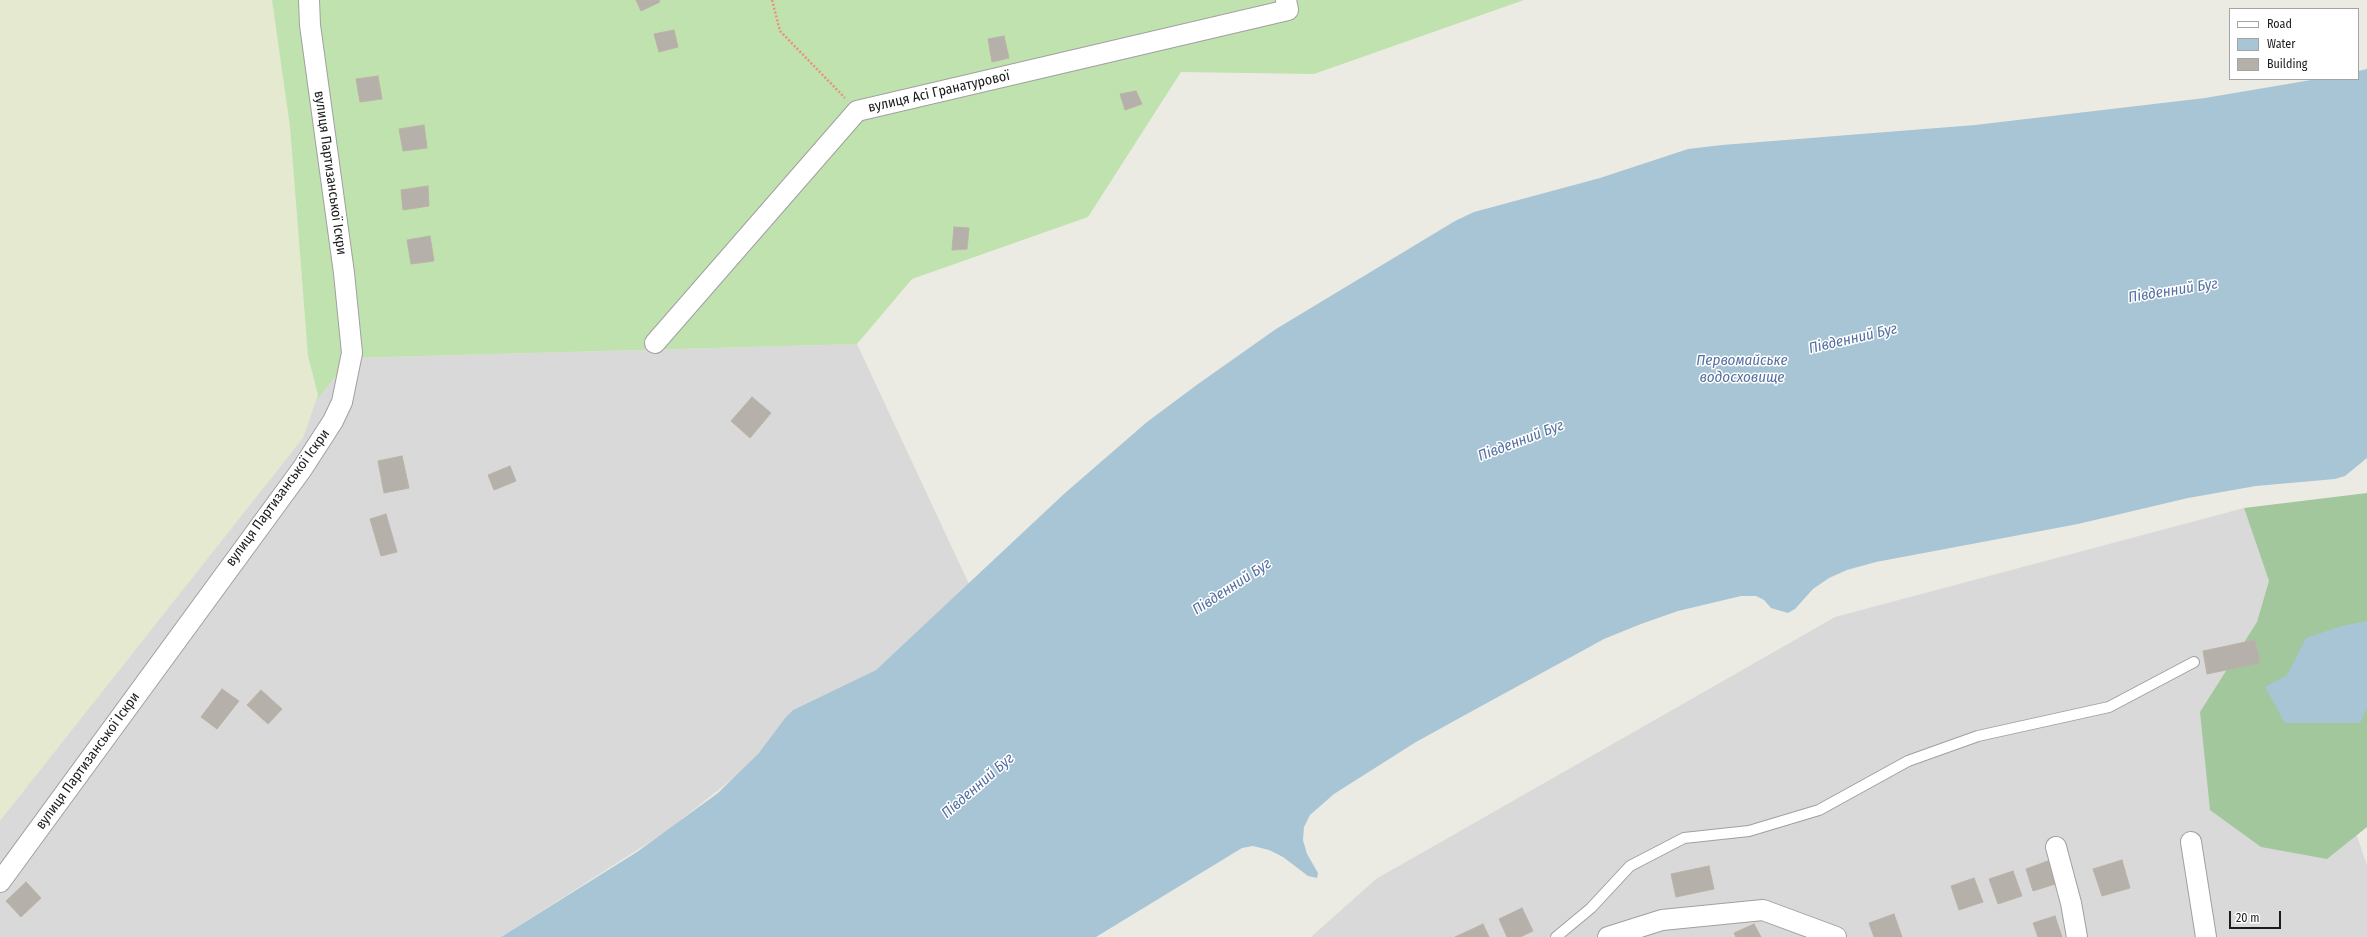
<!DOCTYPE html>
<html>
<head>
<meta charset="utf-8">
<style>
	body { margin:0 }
	#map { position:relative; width:2367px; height:937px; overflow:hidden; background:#ecebe3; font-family:"Fira Sans Condensed",sans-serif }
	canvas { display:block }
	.legend { position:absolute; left:2229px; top:8px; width:130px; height:72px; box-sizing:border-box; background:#fff; border:1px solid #a4a4a4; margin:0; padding:5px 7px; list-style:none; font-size:12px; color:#1c1c1c }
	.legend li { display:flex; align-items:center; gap:8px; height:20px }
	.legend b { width:20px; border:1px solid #a4a4a4 }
	.scale { position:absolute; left:2229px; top:911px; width:52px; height:18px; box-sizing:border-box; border:2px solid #1c1c1c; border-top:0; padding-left:5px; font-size:12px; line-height:14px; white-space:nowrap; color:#1c1c1c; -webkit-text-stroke:3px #fff; paint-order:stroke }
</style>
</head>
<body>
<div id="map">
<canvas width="2367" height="937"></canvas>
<ul class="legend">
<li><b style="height:5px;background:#fff"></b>Road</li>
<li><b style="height:11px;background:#a8c5d6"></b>Water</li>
<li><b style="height:11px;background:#b5b0a9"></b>Building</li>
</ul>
<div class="scale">20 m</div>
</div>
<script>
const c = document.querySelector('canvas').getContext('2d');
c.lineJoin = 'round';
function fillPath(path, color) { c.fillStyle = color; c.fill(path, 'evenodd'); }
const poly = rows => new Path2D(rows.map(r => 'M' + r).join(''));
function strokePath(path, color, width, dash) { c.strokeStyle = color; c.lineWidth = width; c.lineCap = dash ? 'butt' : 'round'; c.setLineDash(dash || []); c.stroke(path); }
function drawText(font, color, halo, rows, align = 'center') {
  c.font = font + ' "Fira Sans Condensed",sans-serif'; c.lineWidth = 3; c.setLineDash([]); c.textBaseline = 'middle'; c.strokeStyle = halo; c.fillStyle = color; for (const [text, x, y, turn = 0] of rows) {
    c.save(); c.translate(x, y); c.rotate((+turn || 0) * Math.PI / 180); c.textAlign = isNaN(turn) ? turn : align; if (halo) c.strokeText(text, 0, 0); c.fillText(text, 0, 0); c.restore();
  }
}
fillPath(poly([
	[857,344,969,584,876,670,793,710,785,718,758,754,741,772,667,831,501,937,0,937,0,791,350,358],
	[2244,508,2367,865,2367,937,1311,937,1376,879,1835,617]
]), '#dad9d9');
fillPath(poly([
	[0,0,272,0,290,127,308,356,318,395,303,438,0,821]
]), '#e4e9d0');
fillPath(poly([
	[272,0,1524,0,1314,74,1181,72,1088,217,912,279,857,344,350,358,316,401,318,395,308,356,290,127]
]), '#c0e2ae');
fillPath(poly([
	[2367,493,2367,827,2327,859,2261,847,2210,810,2200,712,2257,622,2269,581,2244,508]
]), '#a3c79c');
fillPath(poly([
	[2367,69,2367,458,2345,476,2335,479,2256,486,2188,498,2078,524,1876,562,1847,570,1829,578,1813,589,1795,609,1788,613,1771,608,1764,600,1756,596,1741,596,1678,611,1641,624,1604,639,1465,715,1416,742,1334,794,1310,815,1304,827,1303,840,1307,854,1318,873,1317,878,1308,876,1283,857,1269,850,1253,846,1242,848,1096,937,501,937,637,852,718,793,758,754,785,718,793,710,876,670,1065,493,1147,422,1198,384,1276,329,1455,221,1474,212,1600,178,1688,149,1722,145,1975,125,2205,98,2317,79,2358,79,2358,71],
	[2367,621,2367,708,2360,723,2285,723,2265,687,2287,675,2306,638,2342,626]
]), '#a8c5d6');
const building = poly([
	[636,0,659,0,660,2,641,11,636,0],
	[674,30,678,47,659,52,654,34,674,30],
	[1004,36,1009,58,992,62,988,39,1004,36],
	[378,76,382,99,360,102,356,79,378,76],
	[1136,91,1142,104,1125,110,1120,94,1136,91],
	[424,125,427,148,403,151,399,129,424,125],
	[428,186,429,206,403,210,401,190,428,186],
	[954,227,969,228,967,249,952,250,954,227],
	[430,236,434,261,411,264,407,240,430,236],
	[752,397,771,413,750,438,731,421,752,397],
	[402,456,409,488,384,493,378,461,402,456],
	[510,466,516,481,494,490,488,475,510,466],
	[386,514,397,552,381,556,370,519,386,514],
	[2255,640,2260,663,2207,674,2203,651,2255,640],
	[222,689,239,701,217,729,201,717,222,689],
	[261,690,282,709,268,724,247,705,261,690],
	[2122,860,2130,888,2102,896,2093,869,2122,860],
	[2048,861,2055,884,2033,891,2026,869,2048,861],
	[1709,866,1714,889,1676,897,1671,874,1709,866],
	[2013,871,2022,896,1998,904,1989,879,2013,871],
	[1974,878,1983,902,1959,910,1951,886,1974,878],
	[26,882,41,898,21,917,6,901,26,882],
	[1522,908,1533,931,1520,937,1507,937,1499,919,1522,908],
	[1894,914,1902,937,1874,937,1869,923,1894,914],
	[2055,916,2062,937,2038,937,2033,923,2055,916],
	[1483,924,1489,937,1455,937,1483,924],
	[1754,924,1761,937,1736,937,1734,933,1754,924]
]);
fillPath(building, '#b5b0a9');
strokePath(building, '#bcb3a7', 1);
const service = poly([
	[1556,937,1591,908,1630,866,1684,838,1749,831,1819,810,1908,761,1978,736,2109,707,2194,662]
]);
const minor = poly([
	[655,343,857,111,1288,10,1286,0],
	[2191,842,2206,937],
	[2056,847,2071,903,2077,937],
	[0,882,302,469,333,421,342,402,352,353,344,273,310,25,309,0],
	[1608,937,1662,920,1763,910,1836,937]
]);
strokePath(service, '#a0a0a0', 12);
strokePath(minor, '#a0a0a0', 22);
strokePath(poly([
	[772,0,780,31,845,98]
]), '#ea9277', 2.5, [2, 2]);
strokePath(service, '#fff', 10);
strokePath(minor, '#fff', 20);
drawText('14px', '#1c1c1c', '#fff', [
	["вулиця Асі Гранатурової",939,92,-13],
	["вулиця Партизанської Іскри",330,173,82],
	["вулиця Партизанської Іскри",278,498,-54],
	["вулиця Партизанської Іскри",88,761,-54]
]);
drawText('italic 15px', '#5470a1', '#fff', [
	["Південний Буг",2173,291,-9],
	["Південний Буг",1853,339,-13],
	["Первомайське",1742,361],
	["водосховище",1742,378],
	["Південний Буг",1521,441,-21],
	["Південний Буг",1232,587,-33],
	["Південний Буг",978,786,-41]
]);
</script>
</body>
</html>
